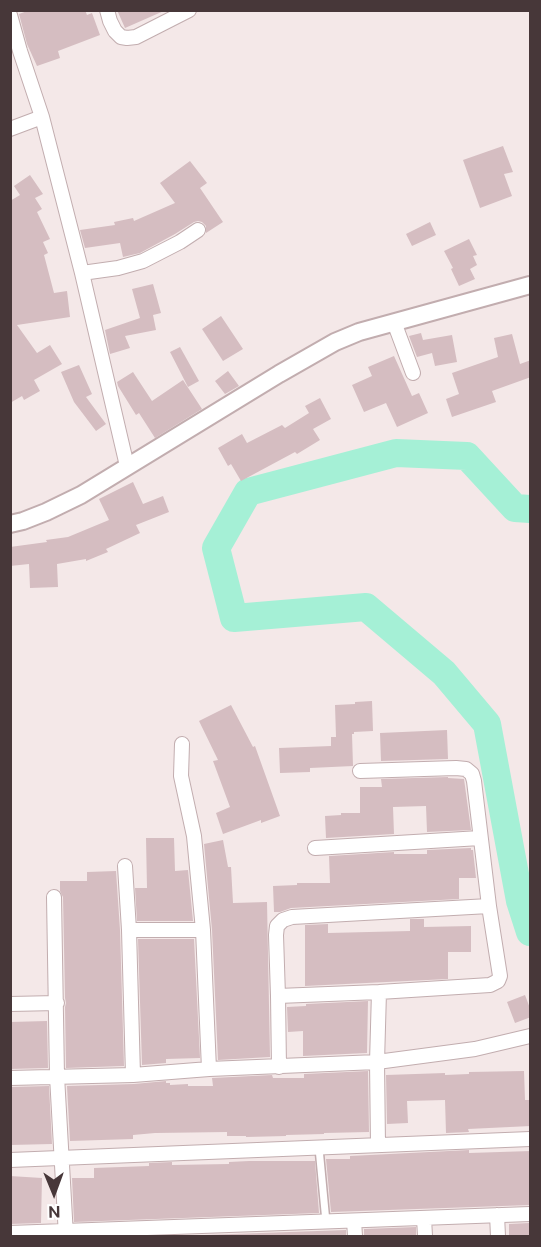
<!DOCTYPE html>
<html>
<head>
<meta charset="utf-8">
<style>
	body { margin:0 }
	#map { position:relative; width:541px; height:1247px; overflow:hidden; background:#f4e8e8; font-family:"Public Sans",sans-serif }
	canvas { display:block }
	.frame { position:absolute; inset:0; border:12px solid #473739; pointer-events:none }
	.north { position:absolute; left:24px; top:1163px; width:60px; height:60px; -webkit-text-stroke:4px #fff; paint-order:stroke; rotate:179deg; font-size:16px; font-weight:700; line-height:24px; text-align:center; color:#473739 }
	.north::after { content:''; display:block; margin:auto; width:21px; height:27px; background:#473739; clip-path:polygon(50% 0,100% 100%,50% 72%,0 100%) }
</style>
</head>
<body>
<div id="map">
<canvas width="541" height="1247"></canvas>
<div class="frame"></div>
<div class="north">N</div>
</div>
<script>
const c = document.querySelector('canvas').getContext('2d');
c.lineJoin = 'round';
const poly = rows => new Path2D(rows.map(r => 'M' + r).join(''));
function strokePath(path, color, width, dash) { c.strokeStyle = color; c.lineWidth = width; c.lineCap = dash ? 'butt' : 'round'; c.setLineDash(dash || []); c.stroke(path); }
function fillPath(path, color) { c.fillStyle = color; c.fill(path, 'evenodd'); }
strokePath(poly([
	[530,509,515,508,467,456,396,453,248,492,216,548,234,618,366,607,444,673,487,724,520,901,530,932]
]), '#a5f0d6', 28);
fillPath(poly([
	[30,10,85,10,87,15,92,13,100,35,58,51,60,58,37,66,27,44,19,14],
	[117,10,166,10,125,28],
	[503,146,513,172,504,174,512,196,480,208,463,160],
	[190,161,207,183,200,188,223,222,206,233,206,226,202,222,198,221,194,222,175,234,140,253,123,257,120,243,85,248,80,230,115,225,114,222,133,218,134,221,175,203,160,183],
	[30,175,43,194,35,198,42,209,37,212,50,239,43,242,48,253,44,255,54,293,67,291,70,317,17,325,37,353,50,345,62,364,34,380,40,391,24,400,22,396,10,403,10,201,20,195,14,186],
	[430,222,436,235,412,246,406,234],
	[469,239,477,255,473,256,477,265,470,269,475,279,459,286,451,269,453,268,444,251],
	[153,284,161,313,153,315,156,330,125,336,130,348,110,354,105,330,140,318,132,289],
	[221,316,243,349,223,361,202,329],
	[421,333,423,340,452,335,457,362,435,366,432,353,417,357,409,336],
	[512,334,520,364,531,360,531,377,492,391,496,402,452,417,446,399,459,394,452,373,498,357,494,338],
	[180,347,199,381,188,387,170,352],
	[394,356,412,396,419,393,428,413,397,427,386,403,364,412,352,385,372,376,368,367],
	[79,365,92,394,86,397,106,424,96,431,74,402,61,372],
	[228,371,239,386,225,394,215,381],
	[133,372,152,401,183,380,202,409,155,438,139,413,136,415,118,386,117,382],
	[320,398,331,419,313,429,320,440,297,454,295,452,241,481,231,464,228,466,218,448,242,434,247,443,282,425,285,428,309,413,305,406],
	[133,482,143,504,163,496,169,512,136,525,140,533,106,549,108,552,86,561,86,559,57,564,58,587,30,588,29,564,10,566,10,547,47,542,46,540,68,537,109,520,99,499],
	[372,701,373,731,354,732,354,734,352,734,353,766,310,768,310,772,280,773,279,748,331,746,331,737,336,737,335,705,355,704,355,702],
	[231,705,253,747,255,746,280,816,261,823,261,820,223,834,216,813,230,807,213,761,218,760,199,721],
	[447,730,448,759,381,761,380,733],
	[448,777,448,778,464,779,471,830,427,832,426,806,393,807,394,834,326,838,325,816,341,815,341,813,360,813,360,787,382,787,381,779],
	[146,838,174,838,175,871,188,870,193,921,137,921,135,888,147,888],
	[223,840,228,867,231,867,233,903,267,902,270,1057,218,1060,212,930,204,844],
	[471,848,471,850,473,850,476,878,459,878,459,899,291,908,280,912,274,912,273,886,297,885,297,883,330,883,329,856,394,852,394,854,427,854,427,850],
	[116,871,120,930,124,1066,66,1068,65,1007,66,1003,65,998,63,897,60,891,60,881,87,881,87,872],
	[410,919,424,919,424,927,471,926,471,952,448,952,448,979,305,986,305,925,328,924,328,933,410,931],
	[138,939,194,939,200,1058,166,1059,166,1063,142,1065],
	[525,995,531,1011,531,1017,515,1023,507,1002],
	[368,1001,367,1053,303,1056,303,1031,288,1032,287,1007,306,1006,306,1004],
	[47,1021,48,1068,10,1069,10,1022],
	[368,1071,369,1132,324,1133,324,1134,286,1135,286,1136,246,1137,246,1136,227,1136,227,1132,155,1133,133,1135,133,1139,70,1141,67,1086,134,1084,166,1081,166,1083,170,1083,170,1085,188,1084,188,1086,213,1086,212,1078,272,1075,273,1078,304,1078,304,1074],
	[524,1071,525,1100,531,1100,531,1126,468,1129,469,1132,446,1133,445,1100,407,1101,408,1123,387,1124,386,1075,445,1073,445,1075,469,1074,469,1072],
	[49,1086,52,1144,10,1145,10,1087],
	[469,1150,469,1153,531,1151,531,1205,331,1212,326,1159,350,1159,350,1156],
	[249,1161,315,1161,319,1213,74,1222,72,1178,94,1178,94,1168,149,1166,149,1163,172,1162,172,1165,229,1164,229,1162],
	[10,1176,42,1178,41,1223,10,1224],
	[529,1223,530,1236,509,1236,509,1224],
	[416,1227,416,1236,364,1236,364,1229],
	[346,1230,346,1236,176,1236]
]), '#d5bdc1');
const service = poly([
	[319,1148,326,1222]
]);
const minor = poly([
	[107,10,110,21,115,31,121,37,127,38,136,37,189,10],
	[10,15,20,51,42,117,82,273,127,466],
	[10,129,42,117],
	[82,273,118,268,143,261,180,242,198,230],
	[394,322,413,373],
	[182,744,181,776,194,836,203,930,209,1069],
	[315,848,480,838],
	[125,866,129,930,133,1075],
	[54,897,57,1076,66,1236],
	[129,930,203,930],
	[278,996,379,992,490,985,498,981,500,976,489,906,474,781,472,774,466,769,456,768,360,771],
	[10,1004,57,1003],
	[279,1067,278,996,276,935,277,926,283,920,292,917,489,906],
	[10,1078,133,1075,209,1069,377,1062,475,1049,530,1036],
	[378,1145,377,1062,379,992],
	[10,1160,530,1139],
	[497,1215,498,1236],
	[424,1218,425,1236],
	[354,1221,355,1236],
	[10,1233,530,1214]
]);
const tertiary = poly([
	[10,524,23,521,46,512,81,495,279,374,335,342,359,332,530,285]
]);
strokePath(service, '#c2adaf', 10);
strokePath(minor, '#c2adaf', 16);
strokePath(tertiary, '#c2adaf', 20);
strokePath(service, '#fff', 7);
strokePath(minor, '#fff', 14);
strokePath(tertiary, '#fff', 16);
</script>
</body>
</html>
